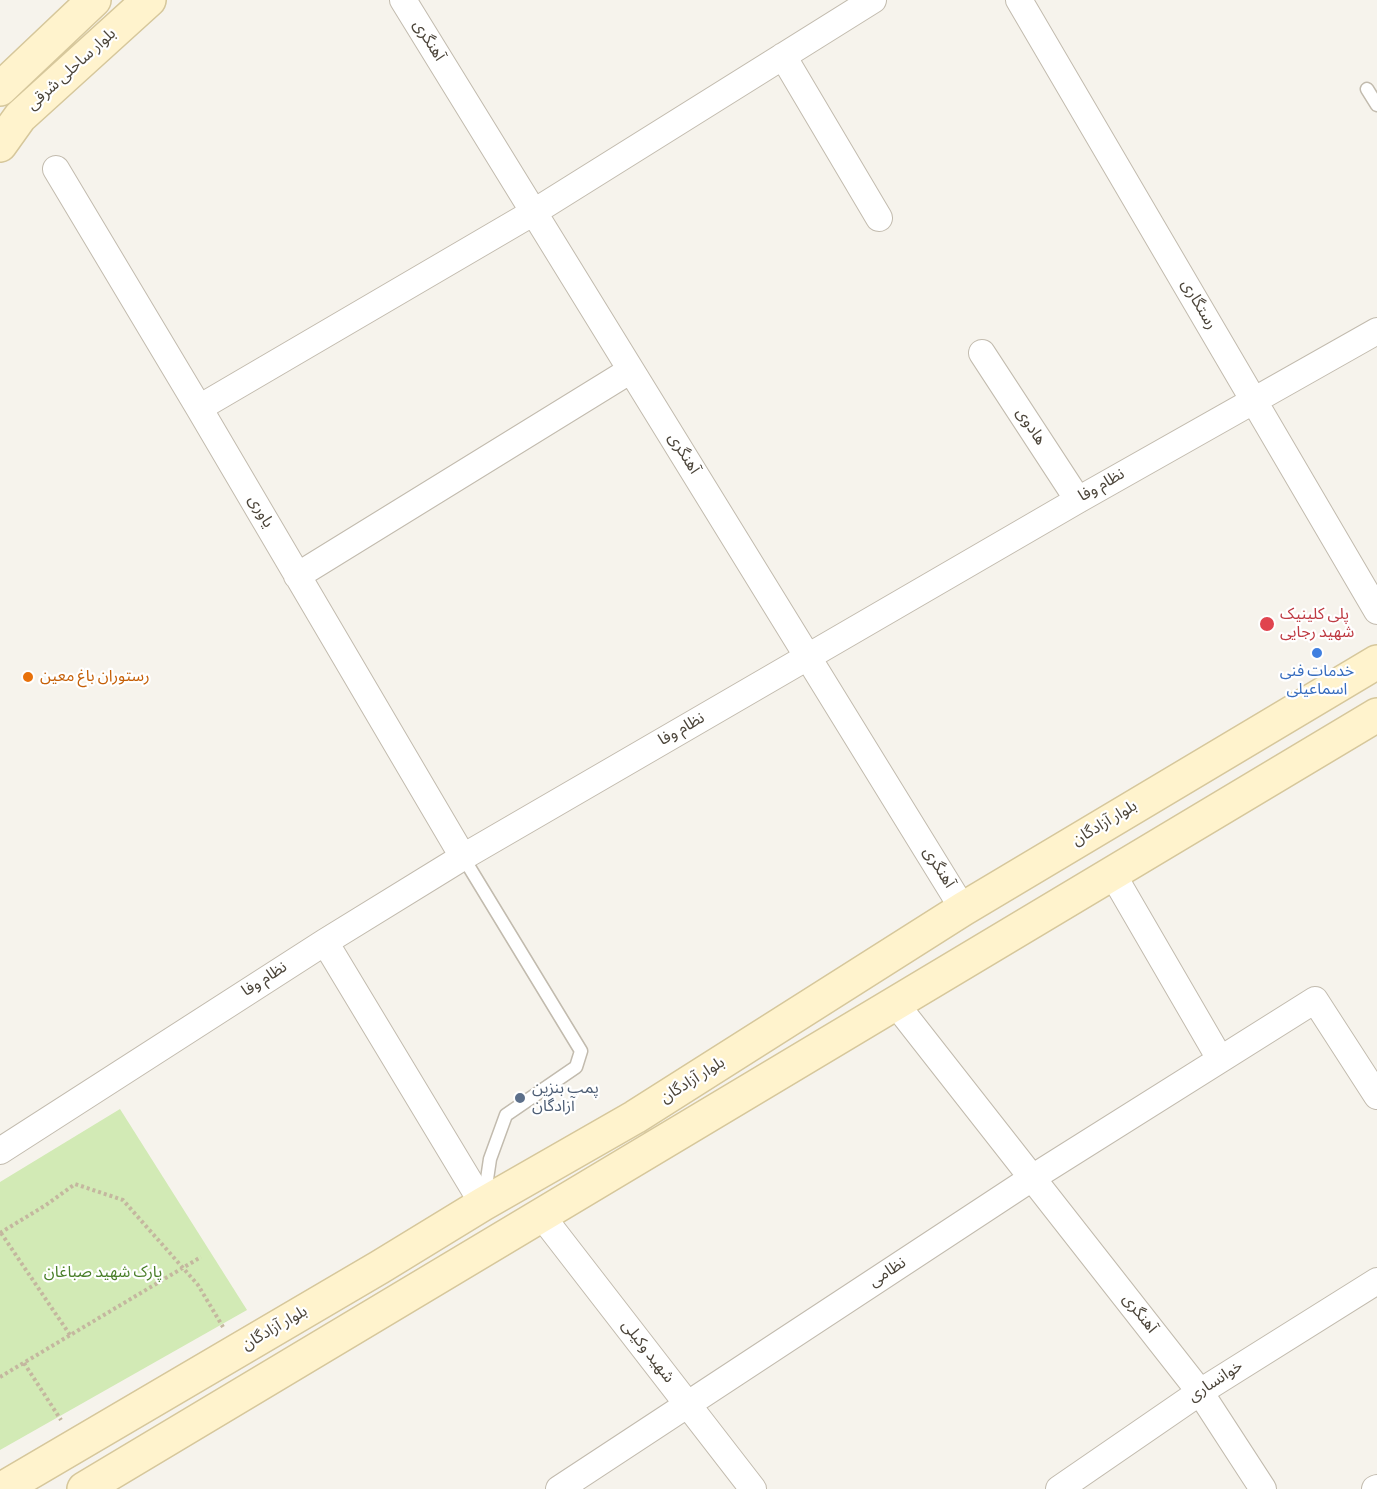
<!DOCTYPE html>
<html>
<head>
<meta charset="utf-8">
<style>
	body { margin:0 }
	canvas { display:block; background:#f6f3ec }
</style>
</head>
<body>
<canvas width="1377" height="1489"></canvas>
<script>
const c = document.querySelector('canvas').getContext('2d');
c.lineJoin = 'round';
function fillPath(path, color) { c.fillStyle = color; c.fill(path, 'evenodd'); }
const poly = rows => new Path2D(rows.map(r => 'M' + r).join(''));
function strokePath(path, color, width, dash) { c.strokeStyle = color; c.lineWidth = width; c.lineCap = dash ? 'butt' : 'round'; c.setLineDash(dash || []); c.stroke(path); }
function drawText(font, color, halo, rows, align = 'center') {
  c.font = font + ' "Source Sans 3","Noto Sans Arabic",sans-serif'; c.lineWidth = 4.5; c.setLineDash([]); c.textBaseline = 'middle'; c.strokeStyle = halo; c.fillStyle = color; for (const [text, x, y, turn = 0] of rows) {
    c.save(); c.translate(x, y); c.rotate((+turn || 0) * Math.PI / 180); c.textAlign = isNaN(turn) ? turn : align; if (halo) c.strokeText(text, 0, 0); c.fillText(text, 0, 0); c.restore();
  }
}
fillPath(poly([
	[120,1109,247,1310,0,1450,0,1182]
]), '#d2eab5');
const service = poly([
	[1367,89,1377,105],
	[463,857,581,1051,576,1067,506,1115,490,1159,484,1199]
]);
const minor = poly([
	[403,0,963,909],
	[1019,0,1377,611],
	[783,56,879,218],
	[56,169,199,408,463,857],
	[982,353,1078,500],
	[199,408,534,212,873,0],
	[297,576,631,370],
	[1112,873,1220,1059],
	[325,942,483,1204],
	[895,1003,1200,1392,1263,1489],
	[0,1151,325,942,463,857,1078,500,1377,331],
	[541,1215,753,1489],
	[559,1489,1032,1178,1315,1000,1377,1096],
	[1059,1489,1200,1392,1377,1281],
	[1375,1489,1377,1488]
]);
const secondary = poly([
	[0,89,94,0],
	[0,145,20,117,149,0],
	[2,1489,380,1267,483,1204,635,1117,963,909,1377,662],
	[84,1489,1377,715]
]);
strokePath(service, '#c2bbae', 15);
strokePath(minor, '#c2bbae', 28);
strokePath(secondary, '#d6c79b', 36);
strokePath(poly([
	[0,1233,46,1205,75,1184,123,1200,198,1285,223,1327],
	[1,1233,70,1335],
	[24,1363,61,1420],
	[0,1377,201,1257]
]), '#c4b79f', 4, [3, 3]);
strokePath(service, '#fff', 12);
strokePath(minor, '#fff', 26);
strokePath(secondary, '#fff3cd', 33);
for (const [x, y, r, color] of [
	[1267,624,8,"#e0444e"],
	[1317,653,6,"#3f7fe0"],
	[28,677,6,"#e8710a"],
	[520,1098,6,"#5c6f8a"]
]) { const dot = new Path2D(); dot.arc(x, y, r, 0, 2 * Math.PI); c.fillStyle = color; c.fill(dot); strokePath(dot, '#fff', 2); }
drawText('16px', '#4b4439', '#fff', [
	["آهنگری",428,41,58],
	["بلوار ساحلی شرقی",72,70,-42],
	["رستگاری",1198,305,60],
	["هادوی",1030,427,57],
	["آهنگری",683,454,58],
	["نظام وفا",1102,486,-30],
	["یاوری",260,512,60],
	["نظام وفا",682,730,-30],
	["بلوار آزادگان",1105,824,-31],
	["آهنگری",938,868,58],
	["نظام وفا",265,980,-33],
	["بلوار آزادگان",693,1081,-32],
	["نظامی",888,1273,-33],
	["آهنگری",1139,1314,52],
	["بلوار آزادگان",275,1329,-30],
	["شهید وکیلی",647,1352,52],
	["خوانساری",1216,1382,-33]
]);
drawText('16px', '#be3a42', '#fff', [
	["پلی کلینیک",1280,615],
	["شهید رجایی",1280,633]
], 'left');
drawText('16px', '#366cbe', '#fff', [
	["خدمات فنی",1317,672],
	["اسماعیلی",1317,690]
]);
drawText('16px', '#c56008', '#fff', [
	["رستوران باغ معین",40,677]
], 'left');
drawText('16px', '#4e5e75', '#fff', [
	["پمپ بنزین",532,1089],
	["آزادگان",532,1107]
], 'left');
drawText('16px', '#4a7f2a', '#fff', [
	["پارک شهید صباغان",103,1273]
]);
</script>
</body>
</html>
